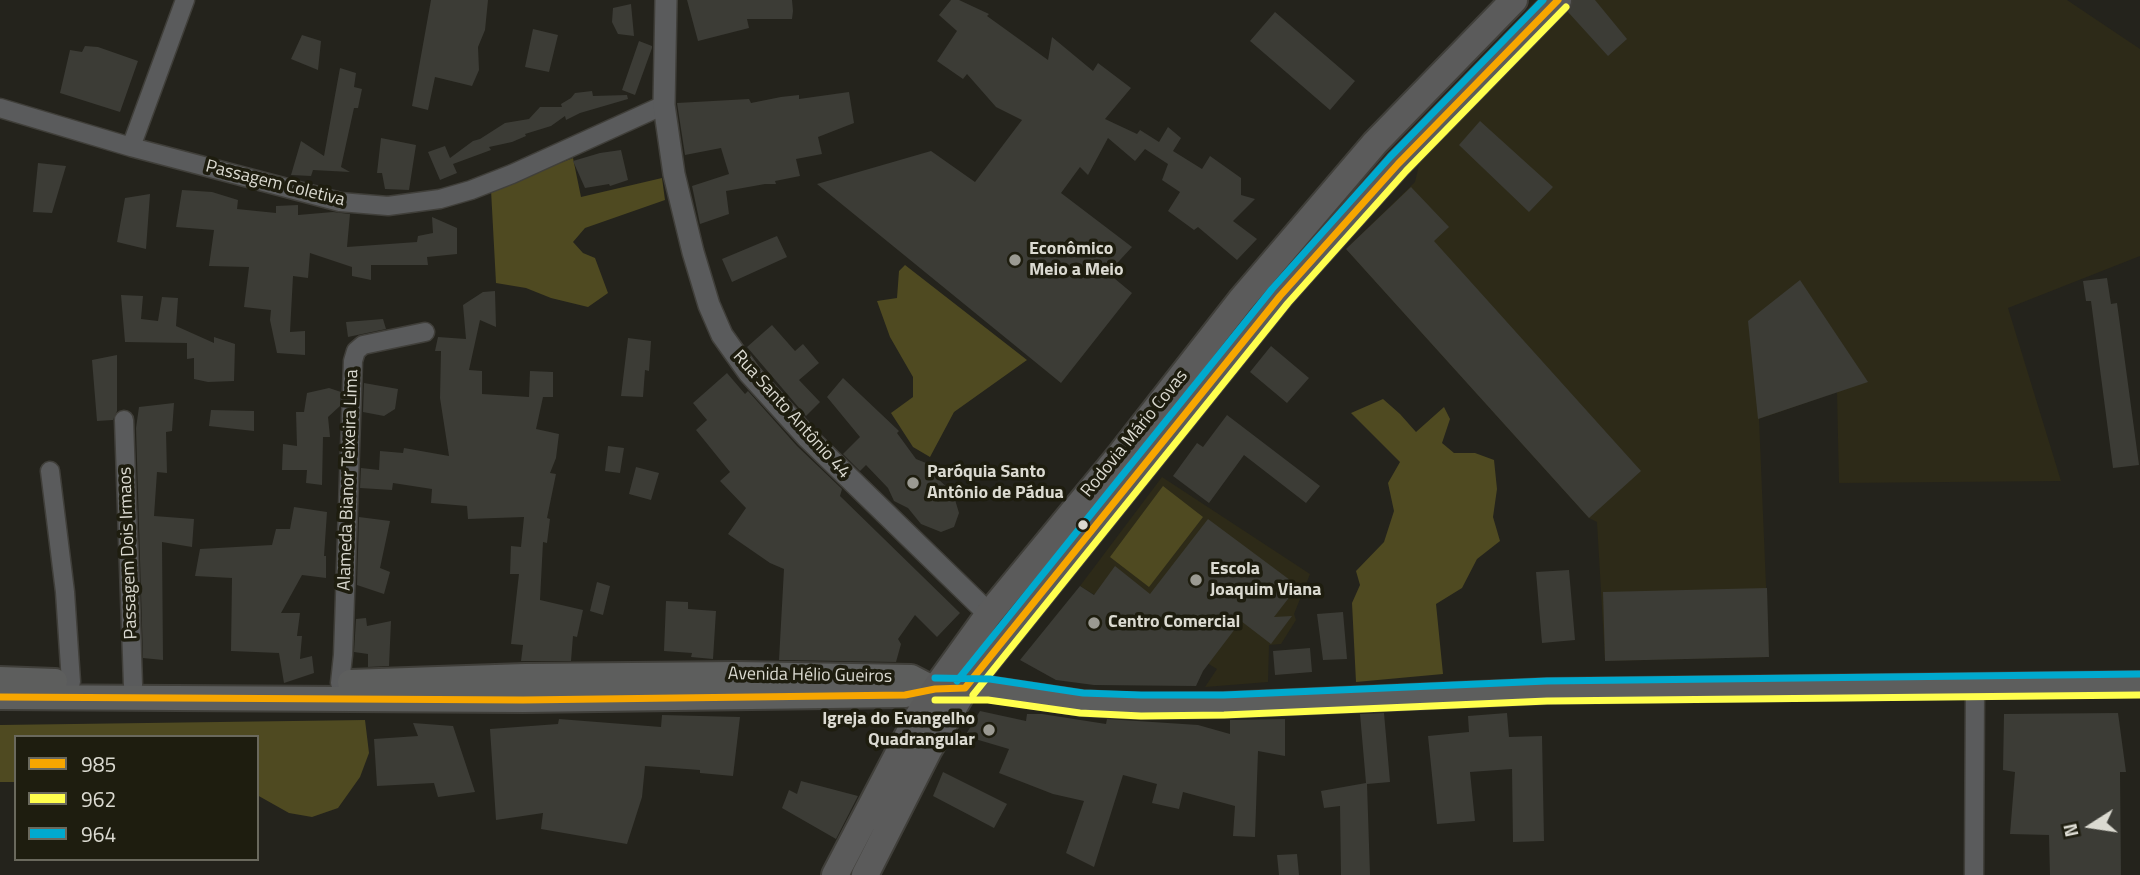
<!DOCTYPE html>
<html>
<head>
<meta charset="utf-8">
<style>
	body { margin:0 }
	#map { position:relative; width:2140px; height:875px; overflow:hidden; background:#24231c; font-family:"Titillium Web",sans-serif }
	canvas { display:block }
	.legend { position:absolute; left:14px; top:735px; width:245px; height:126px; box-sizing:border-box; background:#1e1d0f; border:2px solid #6a695d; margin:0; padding:9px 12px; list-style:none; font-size:21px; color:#dbdad1 }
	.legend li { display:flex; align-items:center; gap:14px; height:35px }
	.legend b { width:35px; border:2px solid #6a695d }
	.north { position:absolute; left:2056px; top:791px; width:70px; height:70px; -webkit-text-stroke:5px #1e1d0f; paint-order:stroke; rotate:258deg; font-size:19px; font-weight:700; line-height:28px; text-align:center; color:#dbdad1 }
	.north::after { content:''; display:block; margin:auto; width:24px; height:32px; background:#dbdad1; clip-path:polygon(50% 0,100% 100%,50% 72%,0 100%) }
</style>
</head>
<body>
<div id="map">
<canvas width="2140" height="875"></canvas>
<ul class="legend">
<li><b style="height:9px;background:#f7a600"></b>985</li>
<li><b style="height:9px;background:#ffff4d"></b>962</li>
<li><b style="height:9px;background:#00a9ce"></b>964</li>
</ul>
<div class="north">N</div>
</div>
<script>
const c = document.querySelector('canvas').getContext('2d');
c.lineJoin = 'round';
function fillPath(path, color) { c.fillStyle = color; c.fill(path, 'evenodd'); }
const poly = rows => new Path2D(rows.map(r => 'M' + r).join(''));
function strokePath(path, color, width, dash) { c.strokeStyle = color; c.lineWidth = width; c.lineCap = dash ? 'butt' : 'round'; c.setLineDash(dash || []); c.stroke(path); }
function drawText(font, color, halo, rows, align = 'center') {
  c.font = font + ' "Titillium Web",sans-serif'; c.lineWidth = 7; c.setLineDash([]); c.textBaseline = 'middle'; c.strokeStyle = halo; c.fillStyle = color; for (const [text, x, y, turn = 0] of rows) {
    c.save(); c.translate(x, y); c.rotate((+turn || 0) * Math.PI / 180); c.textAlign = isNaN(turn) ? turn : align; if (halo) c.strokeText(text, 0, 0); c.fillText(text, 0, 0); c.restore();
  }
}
fillPath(poly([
	[1568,0,2067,0,2140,49,2140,256,2008,308,2061,481,1839,483,1837,392,1759,419,1769,657,1605,661,1597,522,1589,518,1346,249,1415,182,1424,143],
	[1162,477,1310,574,1294,614,1296,620,1281,644,1269,645,1268,682,1205,687,1217,669,1080,586]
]), '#2d2a18');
fillPath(poly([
	[573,158,581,197,662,178,665,200,585,228,573,242,583,253,595,258,608,293,588,307,551,298,526,288,496,283,491,190],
	[905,265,1027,360,954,412,930,457,913,447,891,413,913,397,913,377,890,337,877,301,897,298,899,271],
	[1383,399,1400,414,1416,432,1444,407,1450,419,1442,443,1454,453,1475,453,1494,460,1497,489,1493,517,1500,541,1477,559,1462,588,1436,604,1443,674,1356,682,1352,603,1360,585,1356,571,1384,542,1394,511,1388,483,1400,462,1351,413],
	[1163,486,1203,517,1149,587,1110,557],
	[365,720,369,753,360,777,338,808,312,817,289,813,257,795,257,737,16,737,16,782,0,782,0,725]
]), '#4f4a21');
fillPath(poly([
	[431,0,488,0,485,30,478,47,479,70,472,86,435,77,428,110,412,106],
	[687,0,792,0,793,11,792,19,747,19,749,28,698,41],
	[951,0,959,0,989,14,987,16,1048,60,1052,37,1093,71,1098,63,1131,88,1105,119,1137,134,1140,130,1159,142,1168,127,1181,138,1173,151,1202,169,1210,156,1241,178,1241,195,1255,199,1233,221,1257,239,1237,260,1198,227,1194,230,1168,211,1180,192,1162,180,1168,164,1145,149,1135,161,1108,138,1088,175,1080,167,1061,193,1132,247,1108,273,1132,293,1061,383,817,184,931,151,975,182,1022,120,996,107,967,74,963,79,937,61,957,31,939,15],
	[1573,0,1595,0,1627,39,1608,56,1568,12],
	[631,4,634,36,618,34,612,22,613,8],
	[1275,12,1355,81,1330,110,1250,41],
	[533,29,558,35,549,72,525,67],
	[302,35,321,41,318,70,291,59],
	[639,41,652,46,652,48,635,95,622,90],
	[85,46,98,47,138,61,120,112,60,93,70,50,82,52],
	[340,68,356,73,354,87,362,89,358,108,354,108,341,167,350,172,313,170,311,176,291,175,301,141,324,156],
	[592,91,593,96,627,95,628,99,580,113,566,120,565,116,551,126,525,134,526,136,512,142,489,147,491,150,453,164,457,173,440,180,428,152,445,146,450,158,473,141,480,139,505,123,529,119,540,107,562,107,561,104,571,98,575,93],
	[849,92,854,123,818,137,822,154,796,159,800,176,775,181,776,184,765,184,726,191,729,214,700,224,692,186,729,174,721,148,685,155,677,103,749,99,751,103,781,97,799,95,799,99],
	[1480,121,1553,187,1529,212,1459,145],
	[381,138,416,145,409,190,385,189,382,173,377,173],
	[621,150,628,180,610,186,609,184,585,188,573,161,600,153],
	[38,163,66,166,52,213,33,212],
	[1411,187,1449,227,1434,241,1641,471,1589,518,1346,249],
	[182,190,212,192,238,200,237,209,276,213,276,206,298,205,298,215,333,212,350,214,347,247,417,242,418,236,433,233,432,217,457,228,457,254,427,257,428,265,371,265,371,280,352,276,352,267,310,253,308,278,293,276,290,332,305,331,305,355,277,353,270,320,271,310,244,307,249,267,209,266,214,230,176,227],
	[150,194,146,249,117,242,125,198],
	[777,236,787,257,732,282,722,259],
	[2107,278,2111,304,2117,303,2139,465,2113,468,2091,301,2086,301,2083,281],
	[1800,280,1868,382,1758,419,1748,321],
	[495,291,496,327,480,320,469,370,482,371,482,394,529,397,530,371,553,372,553,397,543,397,536,429,559,434,556,458,550,473,556,474,547,518,550,519,547,543,543,542,540,600,583,610,577,637,573,636,571,661,521,661,523,645,511,644,519,574,510,574,511,546,521,547,524,517,468,519,467,506,431,503,432,489,393,483,392,490,360,488,361,468,379,470,380,451,403,453,404,448,449,456,440,398,441,351,435,351,438,337,466,339,463,305,483,292],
	[121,295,143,296,141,319,158,321,162,297,178,298,176,326,214,343,214,337,235,344,234,381,208,382,194,379,194,358,187,359,187,343,125,342],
	[383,319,386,329,348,337,346,322],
	[772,325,795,351,803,344,819,363,799,380,820,402,806,416,747,347],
	[628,338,651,341,649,371,645,370,643,397,621,396],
	[1271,346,1309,378,1287,403,1250,372],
	[117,355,117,411,113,420,97,421,92,360],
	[727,373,745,394,748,391,797,446,842,489,840,496,960,613,937,637,915,615,898,639,901,644,896,662,779,660,784,569,770,563,728,534,746,508,720,481,730,472,696,430,707,420,693,403],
	[843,378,899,431,897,433,916,459,931,465,937,478,953,493,959,513,954,527,941,532,921,524,908,508,894,501,888,488,866,465,860,471,843,454,860,437,827,397],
	[364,383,398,389,395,409,384,416,363,412],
	[329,388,341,392,340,406,328,417,330,437,323,437,322,485,306,483,307,470,282,470,283,444,297,446,296,412,304,412,307,393],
	[174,403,172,431,166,432,167,473,157,472,154,516,194,519,192,547,162,542,163,660,143,658,136,428,139,407],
	[211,410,254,411,254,431,209,426],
	[1227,415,1320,486,1306,503,1244,455,1209,503,1173,476,1197,443,1203,447],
	[608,446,624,448,620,473,605,471],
	[636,467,659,473,651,500,629,494],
	[294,507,327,512,324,556,326,556,326,578,302,575,281,613,300,613,297,636,302,636,300,659,312,656,314,673,284,683,279,653,231,651,232,578,195,576,200,549,272,545,276,529,290,529],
	[359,517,390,521,380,568,390,572,384,594,357,585],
	[1208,519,1298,586,1274,617,1292,616,1271,644,1241,621,1203,671,1196,686,1094,685,1056,680,1020,660,1080,586,1094,595,1115,566,1150,594],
	[1569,570,1575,640,1542,643,1536,572],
	[597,582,610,586,603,615,590,611],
	[1767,588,1769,657,1605,661,1603,592],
	[666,601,688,602,688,609,716,611,713,659,691,657,692,653,664,651],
	[1343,612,1347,659,1323,660,1317,614],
	[366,618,367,626,391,621,389,666,368,667,368,654,354,652,356,619],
	[1310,648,1312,672,1275,675,1273,651],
	[980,711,1026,721,1027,714,1042,714,1106,724,1107,719,1198,725,1230,734,1230,720,1285,719,1285,756,1258,751,1255,837,1233,836,1235,806,1183,792,1179,809,1152,803,1157,784,1123,775,1094,867,1066,853,1084,801,1053,794,999,773,1009,749,965,736],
	[1384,713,1390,782,1367,784,1370,875,1341,875,1340,806,1324,808,1321,791,1366,783,1360,714],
	[1507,713,1509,737,1542,736,1544,841,1513,842,1512,769,1470,772,1475,821,1437,824,1428,736,1469,732,1468,716],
	[2118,713,2126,772,2120,772,2121,875,2050,875,2049,835,2010,834,2015,772,2003,770,2004,714],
	[662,715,740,717,733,776,700,773,700,770,645,766,642,797,627,844,541,829,543,813,496,820,490,729,558,724,559,719,661,727],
	[413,723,453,726,475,792,438,797,434,783,377,786,374,739,418,736],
	[943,772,1007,804,994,828,933,796],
	[801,781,858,796,836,839,782,808,789,790,797,794],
	[1297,854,1299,875,1279,875,1277,855]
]), '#3c3c36');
const minor = poly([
	[0,108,131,147,340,202,388,206,440,199,471,190,512,174,664,105],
	[131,147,185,0],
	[124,420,133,685],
	[50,471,65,592,71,682],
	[340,683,343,655,353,361,356,351,363,345,425,332],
	[1974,875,1975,687]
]);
const tertiary = poly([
	[666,0,664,105,674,174,693,252,709,305,722,335,749,373,807,437,989,614]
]);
const secondary = poly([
	[0,679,55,681],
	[350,682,525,676,737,674,911,677,934,689],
	[0,697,523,700,905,695,935,689,965,688,989,689,1082,703,1141,706,1224,705,1547,691,2140,684]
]);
const primary = poly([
	[835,875,916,720,935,689,989,614,1120,455,1241,300,1375,143,1514,0],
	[865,875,928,751,965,688,1280,296,1398,164,1558,0]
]);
strokePath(minor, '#403f3a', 21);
strokePath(tertiary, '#403f3a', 24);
strokePath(secondary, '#403f3a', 28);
strokePath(primary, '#403f3a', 30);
strokePath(minor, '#5a5b5c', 18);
strokePath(tertiary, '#5a5b5c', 21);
strokePath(secondary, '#5d5e5d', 24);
strokePath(primary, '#5b5b5b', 26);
strokePath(poly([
	[0,697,523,700,905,695,935,689,965,688,1280,296,1398,164,1558,0]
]), '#f7a600', 7);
strokePath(poly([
	[973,695,1288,303,1406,171,1566,7],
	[935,700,988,700,1080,713,1141,716,1224,715,1547,701,2140,695]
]), '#ffff4d', 7);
strokePath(poly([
	[935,678,990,679,1083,693,1141,695,1224,695,1547,681,2140,674],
	[957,681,1272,289,1390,157,1543,0]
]), '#00a9ce', 7);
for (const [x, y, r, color] of [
	[1015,260,7,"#9b9a92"],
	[913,483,7,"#9b9a92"],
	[1083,525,6,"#dbdad1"],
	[1196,580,7,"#9b9a92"],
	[1094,623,7,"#9b9a92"],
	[989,730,7,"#9b9a92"]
]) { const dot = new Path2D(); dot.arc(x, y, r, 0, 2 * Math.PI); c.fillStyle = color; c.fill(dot); strokePath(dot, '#1e1d0f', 2.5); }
drawText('18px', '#dbdad1', '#1e1d0f', [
	["Passagem Coletiva",275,184,14],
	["Rua Santo Antônio 44",791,415,48],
	["Rodovia Mário Covas",1135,434,-51],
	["Alameda Bianor Teixeira Lima",349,480,-88],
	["Passagem Dois Irmaos",129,553,-92],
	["Avenida Hélio Gueiros",810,676,1]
]);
drawText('bold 18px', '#dbdad1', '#1e1d0f', [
	["Econômico",1029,250],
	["Meio a Meio",1029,271],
	["Paróquia Santo",927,473],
	["Antônio de Pádua",927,494],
	["Escola",1210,570],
	["Joaquim Viana",1210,591],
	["Centro Comercial",1108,623],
	["Igreja do Evangelho",975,720,"right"],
	["Quadrangular",975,741,"right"]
], 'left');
</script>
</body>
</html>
